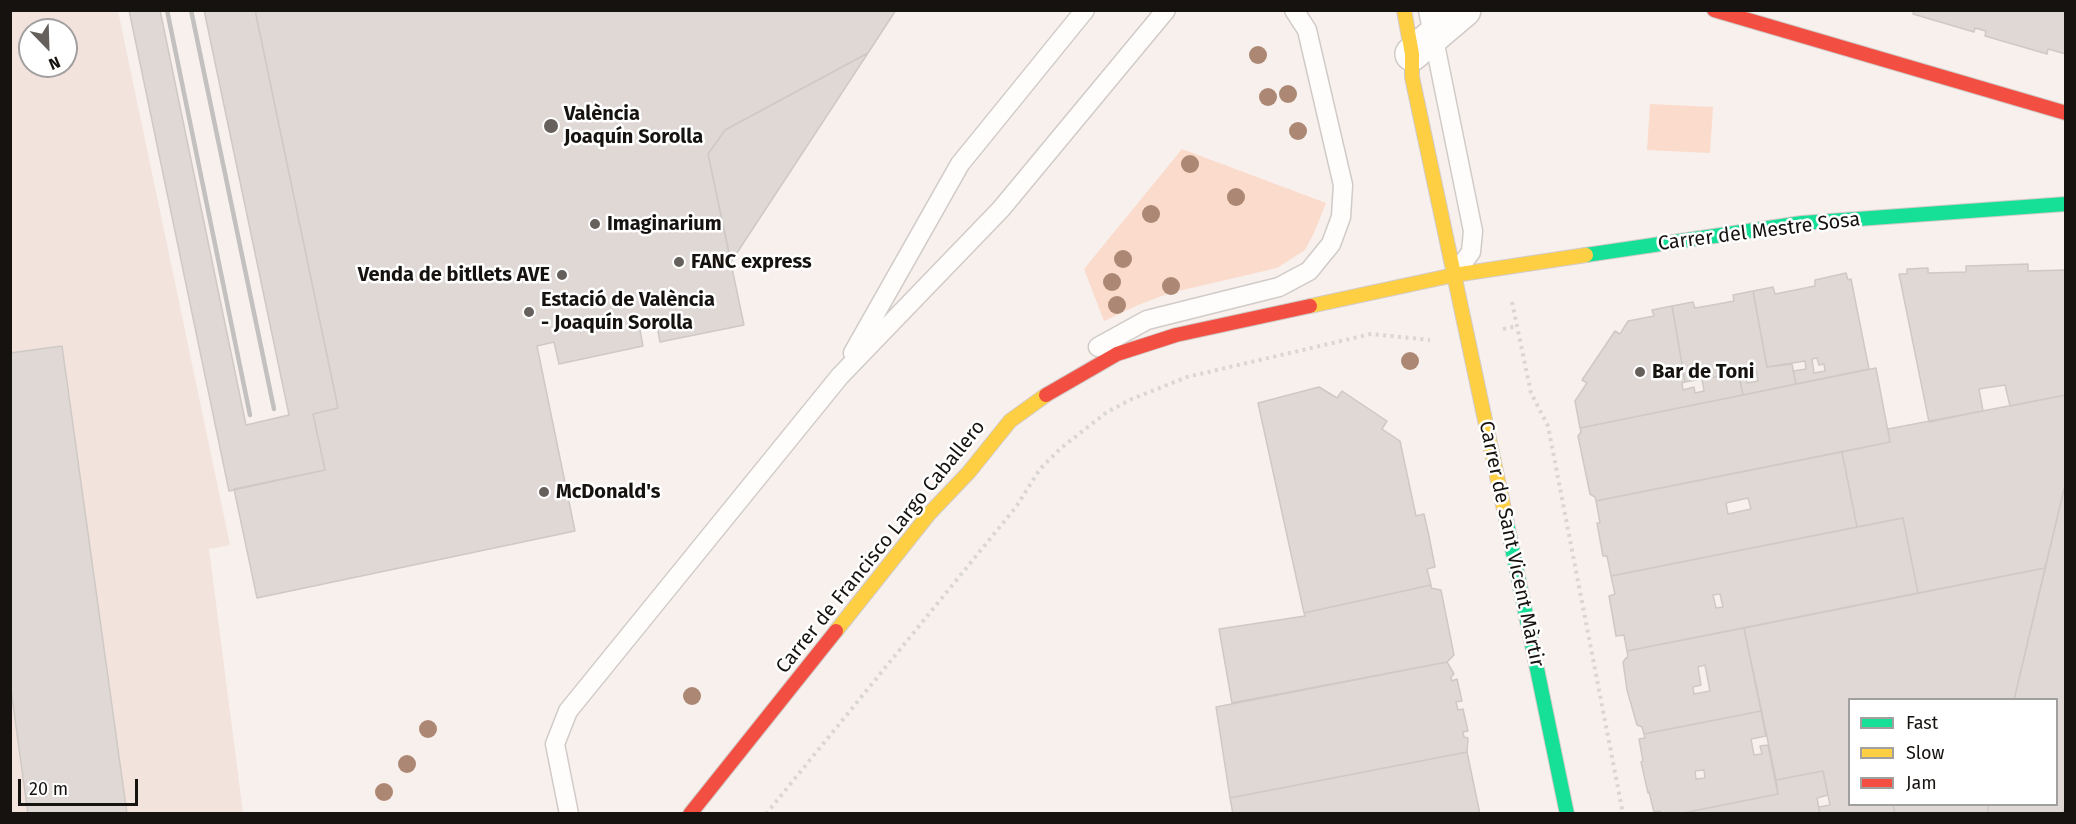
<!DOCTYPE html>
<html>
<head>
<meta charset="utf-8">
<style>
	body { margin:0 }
	#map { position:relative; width:2076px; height:824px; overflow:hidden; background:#f8f0ec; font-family:"Fira Sans",sans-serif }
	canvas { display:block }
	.frame { position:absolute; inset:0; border:12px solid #16120f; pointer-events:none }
	.legend { position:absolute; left:1848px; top:698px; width:210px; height:108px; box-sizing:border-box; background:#fff; border:2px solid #a2a09f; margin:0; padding:8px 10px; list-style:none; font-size:18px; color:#16120f }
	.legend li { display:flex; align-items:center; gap:12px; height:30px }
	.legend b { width:30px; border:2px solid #a2a09f }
	.north { position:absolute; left:18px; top:18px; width:60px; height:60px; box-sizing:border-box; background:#fff; border:2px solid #a2a09f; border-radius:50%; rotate:157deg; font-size:16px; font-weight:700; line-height:24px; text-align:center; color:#16120f }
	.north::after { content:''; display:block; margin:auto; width:21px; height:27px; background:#65605c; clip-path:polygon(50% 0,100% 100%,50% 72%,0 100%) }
	.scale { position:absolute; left:18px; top:779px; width:120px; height:27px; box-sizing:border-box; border:3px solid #16120f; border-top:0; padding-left:8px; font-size:18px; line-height:21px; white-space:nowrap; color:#16120f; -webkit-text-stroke:4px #fff; paint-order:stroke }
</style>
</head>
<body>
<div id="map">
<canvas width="2076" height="824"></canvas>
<div class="frame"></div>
<ul class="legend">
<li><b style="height:8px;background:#16e098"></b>Fast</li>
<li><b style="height:8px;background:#ffcf43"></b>Slow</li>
<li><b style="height:8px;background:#f24e42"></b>Jam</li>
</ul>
<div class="north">N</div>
<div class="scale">20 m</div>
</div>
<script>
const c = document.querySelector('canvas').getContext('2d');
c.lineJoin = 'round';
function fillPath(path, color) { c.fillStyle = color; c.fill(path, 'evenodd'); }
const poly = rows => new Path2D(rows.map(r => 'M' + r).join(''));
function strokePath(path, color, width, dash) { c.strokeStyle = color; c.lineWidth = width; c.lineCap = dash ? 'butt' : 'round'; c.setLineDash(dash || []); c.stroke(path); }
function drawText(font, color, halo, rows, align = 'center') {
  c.font = font + ' "Fira Sans",sans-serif'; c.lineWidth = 5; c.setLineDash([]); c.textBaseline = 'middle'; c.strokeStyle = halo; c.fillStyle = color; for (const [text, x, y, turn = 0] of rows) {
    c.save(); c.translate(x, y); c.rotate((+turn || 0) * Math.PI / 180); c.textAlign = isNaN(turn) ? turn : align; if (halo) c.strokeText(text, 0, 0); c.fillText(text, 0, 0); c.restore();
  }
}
fillPath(poly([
	[10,11,118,11,230,545,209,549,243,813,11,813],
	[30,30,66,30,66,66,30,66]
]), '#f2e3dc');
fillPath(poly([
	[1650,104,1713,107,1710,153,1647,150],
	[1182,149,1326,203,1314,233,1305,250,1277,268,1170,293,1138,305,1104,321,1084,269]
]), '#fadbcc');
const building = poly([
	[129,10,160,10,246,425,289,415,204,10,255,10,338,408,313,414,325,470,229,491,129,10],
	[255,10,896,10,868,53,725,130,708,154,744,325,660,342,656,321,647,322,639,325,643,346,559,364,554,342,537,346,575,531,257,598,234,489,325,470,313,414,338,408,255,10],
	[1914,10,2066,10,2066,54,2048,49,2047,54,1985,36,1986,31,1975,28,1974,32,1913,14,1914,10],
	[868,53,731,262,708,154,725,130,868,53],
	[2028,264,2028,271,2066,270,2066,395,2010,406,2005,385,1979,389,1983,411,1929,422,1899,274,1907,274,1907,269,1928,268,1928,273,1966,272,1966,266,2028,264],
	[1846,273,1848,280,1851,279,1869,369,1796,384,1793,371,1806,369,1805,361,1767,367,1753,291,1773,287,1775,294,1815,286,1815,280,1846,273],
	[1817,358,1819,365,1824,364,1825,371,1814,373,1812,359,1817,358],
	[1753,291,1767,367,1792,364,1796,384,1743,395,1740,380,1746,378,1747,383,1758,381,1756,370,1685,382,1672,306,1693,302,1695,308,1718,304,1734,301,1733,295,1753,291],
	[1672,306,1685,382,1682,383,1683,390,1694,387,1695,393,1704,391,1702,379,1738,373,1743,395,1580,428,1575,401,1587,383,1582,380,1615,331,1620,334,1628,321,1654,316,1652,310,1672,306],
	[62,346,127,814,28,814,10,682,10,353,62,346],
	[1876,368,1890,442,1596,501,1595,497,1590,494,1578,436,1581,432,1580,428,1876,368],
	[1319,387,1337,398,1342,391,1387,421,1382,429,1400,441,1416,516,1424,514,1429,536,1435,567,1427,569,1431,585,1304,613,1258,403,1319,387],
	[2066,395,2066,481,2045,568,1918,593,1903,518,1857,527,1842,452,1890,442,1888,429,2066,395],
	[1842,452,1857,527,1611,576,1607,556,1603,556,1597,523,1600,523,1596,501,1842,452],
	[1748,498,1751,509,1728,514,1726,503,1748,498],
	[2066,481,2066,803,2063,814,1987,814,1989,804,2056,804,2056,700,2014,700,2066,481],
	[1903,518,1918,593,1627,651,1624,635,1616,636,1609,596,1615,594,1611,576,1903,518],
	[1720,594,1723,607,1716,608,1713,595,1720,594],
	[2045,568,2014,700,1850,700,1850,804,1893,804,1895,814,1820,814,1819,807,1830,805,1823,771,1776,780,1744,628,2045,568],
	[1431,585,1431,588,1441,590,1454,655,1447,662,1232,703,1219,629,1305,616,1304,613,1431,585],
	[1744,628,1761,711,1644,734,1642,727,1637,725,1627,690,1623,662,1626,658,1628,657,1627,651,1744,628],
	[1705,665,1710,691,1694,694,1693,687,1701,685,1698,667,1705,665],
	[1447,662,1454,674,1451,677,1452,681,1457,679,1462,701,1456,702,1458,710,1463,709,1468,731,1463,732,1464,737,1468,738,1467,752,1230,798,1216,707,1447,662],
	[1761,711,1766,736,1751,739,1754,755,1762,754,1760,746,1768,745,1778,794,1678,814,1660,814,1660,811,1654,812,1649,792,1648,793,1641,762,1643,761,1639,739,1645,738,1644,734,1761,711],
	[1704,770,1705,778,1696,779,1695,771,1704,770],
	[1467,752,1480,814,1233,814,1230,798,1467,752],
	[1823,771,1828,795,1817,798,1820,814,1678,814,1778,794,1776,780,1823,771],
	[1893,804,1989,804,1987,814,1895,814,1893,804]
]);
fillPath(building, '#dfd8d5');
strokePath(building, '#cfc9c6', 1.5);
const lane = poly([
	[1428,10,1473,231,1471,252,1454,275],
	[1098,347,1147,320,1279,287,1309,271,1331,244,1341,217,1343,185,1307,30,1294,10],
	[853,353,960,164,1085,10],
	[569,814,555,744,568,711,840,376,1001,209,1166,10]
]);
const street = poly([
	[1412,54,1464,10]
]);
const fast = poly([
	[1586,255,1802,223,2066,204],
	[1505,514,1567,814]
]);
const slow = poly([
	[1404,10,1412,54,1412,77,1505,514],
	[1310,306,1454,275,1586,255],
	[836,631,929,514,969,472,1010,421,1046,395]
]);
const jam = poly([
	[1714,10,2066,113],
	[1046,395,1117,354,1176,335,1310,306],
	[690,814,836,631]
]);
strokePath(lane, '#d1cbc8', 21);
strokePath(street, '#d1cbc8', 36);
strokePath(fast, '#d1cbc8', 16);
strokePath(slow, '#d1cbc8', 16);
strokePath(jam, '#d1cbc8', 16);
strokePath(poly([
	[1512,302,1531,393,1548,426,1623,814],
	[1503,329,1517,326],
	[766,814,1016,507,1040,469,1061,448,1107,412,1132,399,1187,377,1371,334,1430,340]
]), '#d9d6d5', 4, [3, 4.5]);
strokePath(lane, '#fefdfc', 18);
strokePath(street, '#fefdfc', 33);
strokePath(fast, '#16e098', 14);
strokePath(slow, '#ffcf43', 14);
strokePath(jam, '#f24e42', 14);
strokePath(poly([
	[167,10,250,415],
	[191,10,274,409]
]), '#c3c1c0', 4.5);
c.fillStyle = '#ac8874';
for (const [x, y] of [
	[1258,55],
	[1288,94],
	[1268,97],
	[1298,131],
	[1190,164],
	[1236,197],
	[1151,214],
	[1123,259],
	[1112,282],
	[1171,286],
	[1117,305],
	[1410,361],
	[692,696],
	[428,729],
	[407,764],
	[384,792]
]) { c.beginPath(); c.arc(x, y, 9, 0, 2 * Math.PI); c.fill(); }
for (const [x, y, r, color] of [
	[551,126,8,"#65605c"],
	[595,224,6,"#65605c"],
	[679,262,6,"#65605c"],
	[562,275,6,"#65605c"],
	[529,312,6,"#65605c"],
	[1640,372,6,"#65605c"],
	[544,492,6,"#65605c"]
]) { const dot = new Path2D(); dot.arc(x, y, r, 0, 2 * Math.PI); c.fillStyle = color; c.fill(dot); strokePath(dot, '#fff', 2); }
drawText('bold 20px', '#16120f', '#fff', [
	["València",564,114],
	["Joaquín Sorolla",564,137],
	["Imaginarium",607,224],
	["FANC express",691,262],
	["Venda de bitllets AVE",550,275,"right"],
	["Estació de València",541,300],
	["- Joaquín Sorolla",541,323],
	["Bar de Toni",1652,372],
	["McDonald's",556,492]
], 'left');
drawText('20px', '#16120f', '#fff', [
	["Carrer del Mestre Sosa",1759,232,-7],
	["Carrer de Sant Vicent Màrtir",1511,544,78],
	["Carrer de Francisco Largo Caballero",881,547,-51]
]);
</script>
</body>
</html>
